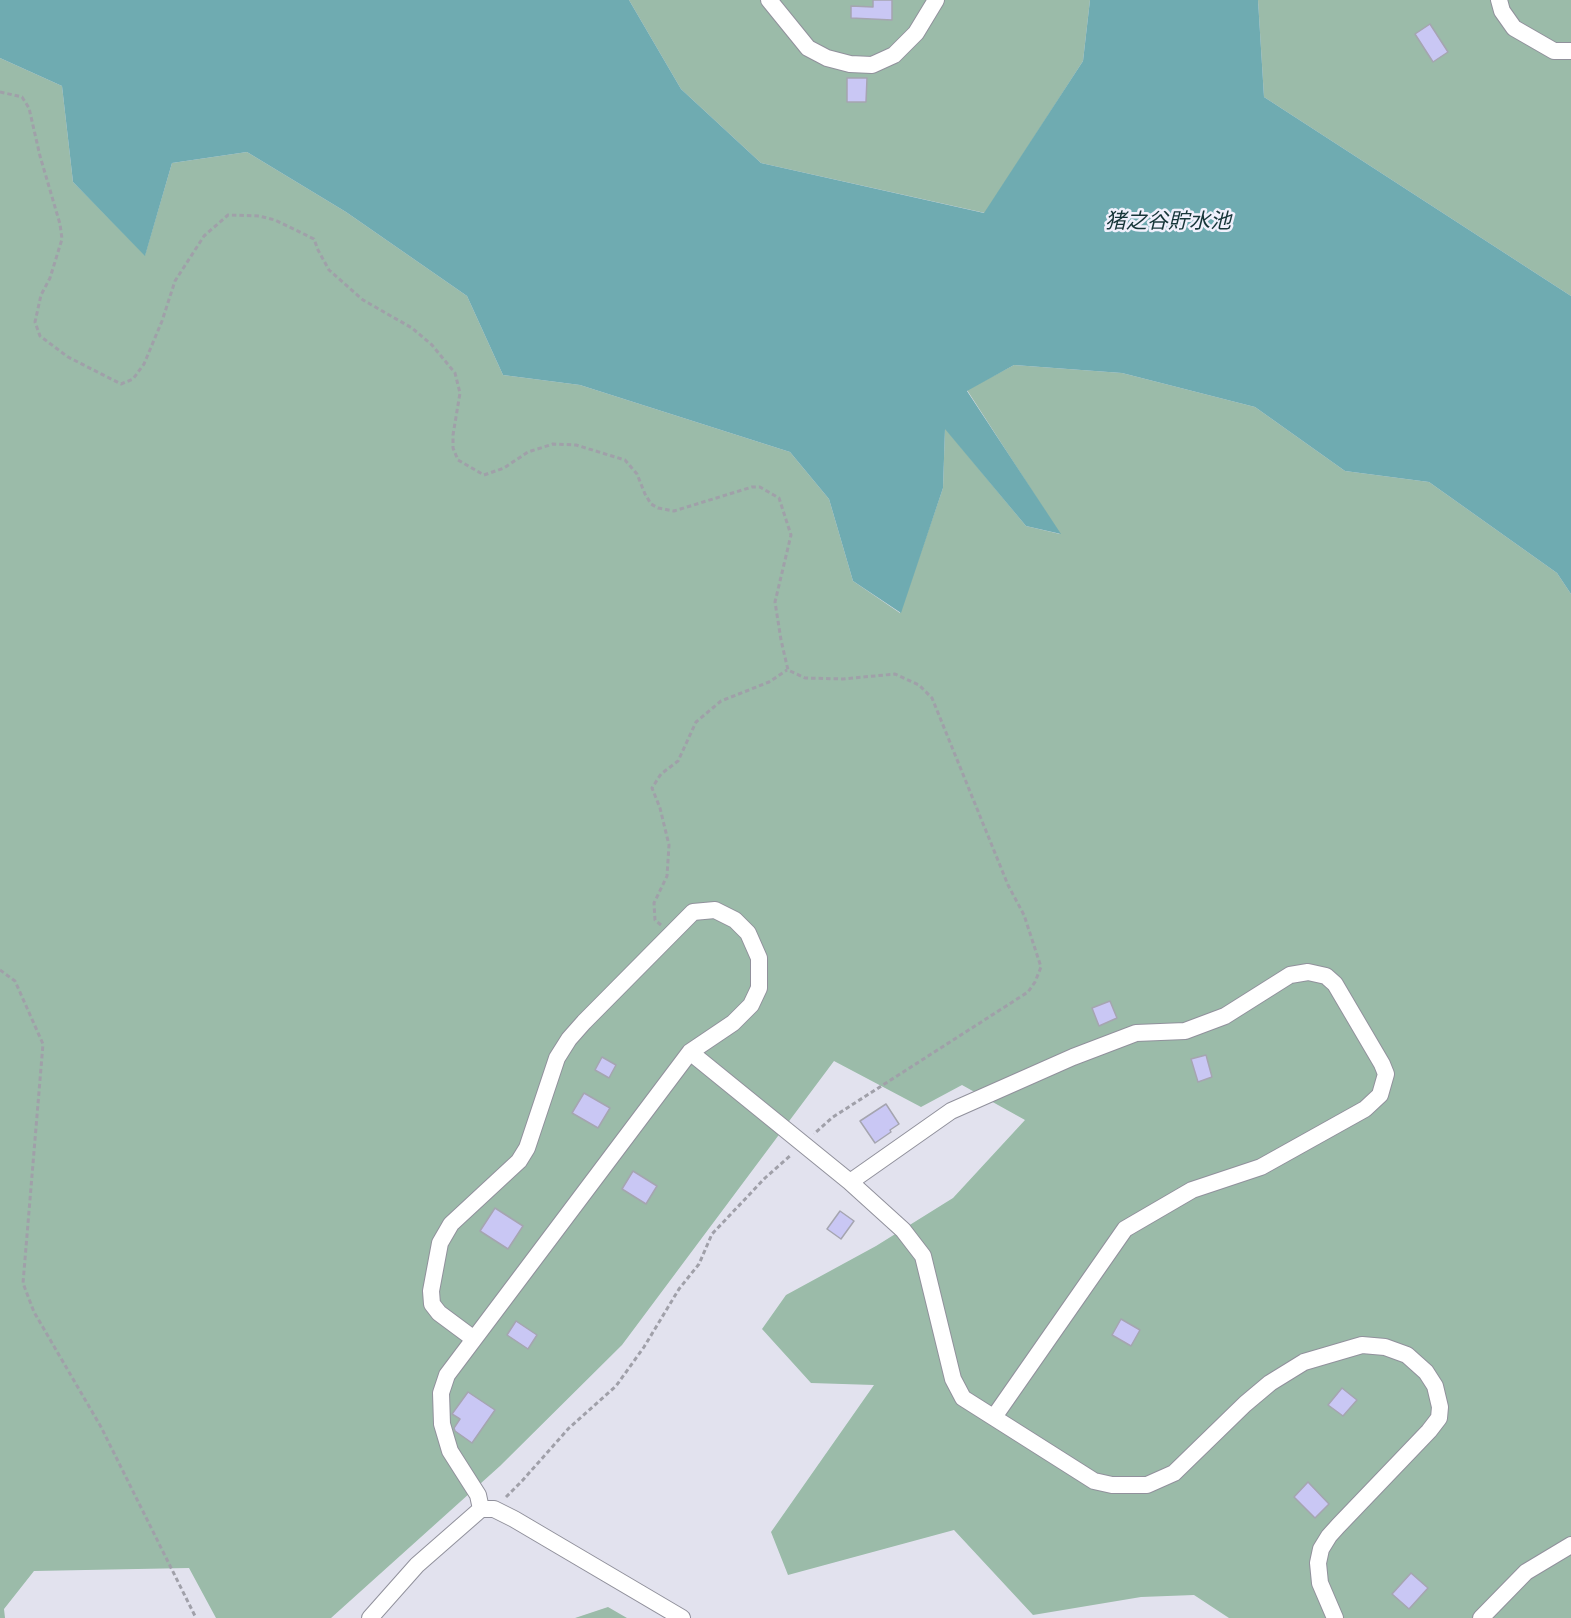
<!DOCTYPE html>
<html>
<head>
<meta charset="utf-8">
<style>
	body { margin:0 }
	canvas { display:block; background:#e2e2ee }
</style>
</head>
<body>
<canvas width="1571" height="1618"></canvas>
<script>
const c = document.querySelector('canvas').getContext('2d');
c.lineJoin = 'round';
function fillPath(path, color) { c.fillStyle = color; c.fill(path, 'evenodd'); }
const poly = rows => new Path2D(rows.map(r => 'M' + r).join(''));
function strokePath(path, color, width, dash) { c.strokeStyle = color; c.lineWidth = width; c.lineCap = dash ? 'butt' : 'round'; c.setLineDash(dash || []); c.stroke(path); }
function drawText(font, color, halo, rows, align = 'center') {
  c.font = font + ' Helvetica,"Noto Sans JP",sans-serif'; c.lineWidth = 5; c.setLineDash([]); c.textBaseline = 'middle'; c.strokeStyle = halo; c.fillStyle = color; for (const [text, x, y, turn = 0] of rows) {
    c.save(); c.translate(x, y); c.rotate((+turn || 0) * Math.PI / 180); c.textAlign = isNaN(turn) ? turn : align; if (halo) c.strokeText(text, 0, 0); c.fillText(text, 0, 0); c.restore();
  }
}
fillPath(poly([
	[629,0,1090,0,1083,61,985,213,761,163,681,89],
	[1258,0,1571,0,1571,296,1264,97],
	[0,58,62,86,73,182,145,255,172,163,247,152,346,212,467,296,503,375,580,385,790,452,829,499,853,581,900,613,943,488,945,428,1026,526,1060,534,967,390,1014,365,1122,373,1255,407,1345,471,1429,482,1557,573,1571,594,1571,1618,1229,1618,1194,1595,1141,1597,1033,1615,954,1530,788,1575,771,1532,874,1385,811,1383,762,1329,786,1295,876,1246,953,1198,1025,1120,962,1085,921,1107,834,1061,622,1345,500,1466,331,1618,216,1618,189,1568,34,1571,4,1609,5,1618,0,1618],
	[608,1607,627,1618,574,1618,575,1618]
]), '#9bbba9');
fillPath(poly([
	[0,0,629,0,681,89,761,163,984,213,1083,61,1090,0,1258,0,1264,97,1571,296,1571,594,1557,573,1429,482,1345,471,1255,407,1122,373,1014,365,967,391,1061,534,1026,526,945,429,943,488,901,613,853,581,829,499,790,452,580,385,503,375,467,296,346,212,247,152,172,163,145,256,73,182,62,86,0,58]
]), '#6fabb1');
const building = poly([
	[873,0,892,0,892,20,851,18,851,6,873,7,873,0],
	[1430,24,1448,52,1433,62,1415,34,1430,24],
	[847,78,867,78,866,102,847,102,847,78],
	[1110,1001,1117,1018,1099,1026,1092,1008,1110,1001],
	[1206,1055,1212,1077,1198,1082,1191,1059,1206,1055],
	[602,1057,616,1065,609,1078,595,1070,602,1057],
	[584,1093,610,1108,598,1128,572,1113,584,1093],
	[886,1104,899,1124,890,1130,891,1132,875,1143,860,1121,886,1104],
	[633,1171,657,1186,646,1204,622,1189,633,1171],
	[495,1208,523,1226,508,1249,480,1231,495,1208],
	[840,1211,854,1221,841,1239,827,1229,840,1211],
	[1121,1319,1140,1330,1131,1346,1112,1335,1121,1319],
	[516,1321,537,1335,528,1349,507,1335,516,1321],
	[1342,1388,1357,1400,1343,1416,1328,1405,1342,1388],
	[468,1392,495,1410,472,1443,455,1431,454,1428,460,1419,452,1414,468,1392],
	[1308,1482,1329,1504,1315,1518,1294,1497,1308,1482],
	[1411,1573,1428,1588,1409,1609,1392,1594,1411,1573]
]);
fillPath(building, '#c9c7f4');
strokePath(building, '#a5a5b0', 1.5);
const street = poly([
	[769,0,808,48,827,58,850,64,872,65,894,55,916,33,936,0],
	[1499,0,1502,11,1514,28,1554,51,1571,51],
	[690,1052,850,1182,903,1230,923,1256,953,1379,963,1398,1094,1481,1112,1485,1147,1485,1174,1473,1245,1404,1270,1383,1304,1362,1362,1345,1385,1347,1407,1355,1426,1372,1435,1386,1440,1407,1439,1418,1429,1431,1338,1526,1329,1536,1321,1549,1318,1563,1320,1583,1335,1618],
	[850,1182,951,1111,1073,1057,1136,1033,1185,1031,1225,1016,1290,975,1308,972,1326,976,1335,984,1382,1064,1386,1074,1380,1095,1365,1109,1261,1167,1192,1190,1125,1229,994,1417],
	[474,1339,439,1313,432,1304,431,1291,440,1243,451,1224,519,1161,527,1148,557,1058,569,1039,584,1022,693,912,715,910,735,920,748,933,759,958,759,988,751,1005,733,1023,690,1052,447,1375,441,1393,442,1424,450,1451,478,1495,481,1509],
	[370,1618,417,1565,481,1509,494,1509,514,1519,682,1618],
	[1481,1618,1526,1572,1571,1545]
]);
strokePath(street, '#91919c', 18);
strokePath(poly([
	[0,92,22,97,29,108,40,156,60,224,62,239,50,278,41,295,35,322,40,336,68,357,121,384,133,379,144,364,162,321,175,281,204,236,228,215,259,216,275,220,314,239,318,250,329,270,363,300,412,328,432,345,455,373,460,393,453,435,453,448,458,460,484,475,504,468,528,452,553,444,576,445,625,460,637,474,645,494,651,504,658,508,674,511,752,487,760,487,779,498,791,535,775,602,781,640,788,670,805,678,843,679,895,674,919,685,932,698,1008,885,1024,915,1041,967,1035,982,1028,992,833,1117,814,1134],
	[661,925,655,920,654,903,667,876,669,845,660,808,652,788,661,774,678,761,696,722,721,701,769,682,787,670],
	[0,970,15,981,43,1044,23,1283,34,1312,101,1427,196,1618],
	[506,1497,522,1481,569,1428,616,1386,644,1347,679,1289,699,1264,712,1234,765,1178,791,1155]
]), '#a0a0a9', 3, [4.5, 3]);
strokePath(street, '#fff', 16);
drawText('italic 21px', '#163538', '#f0f0fc', [
	["猪之谷貯水池",1168,222]
]);
</script>
</body>
</html>
